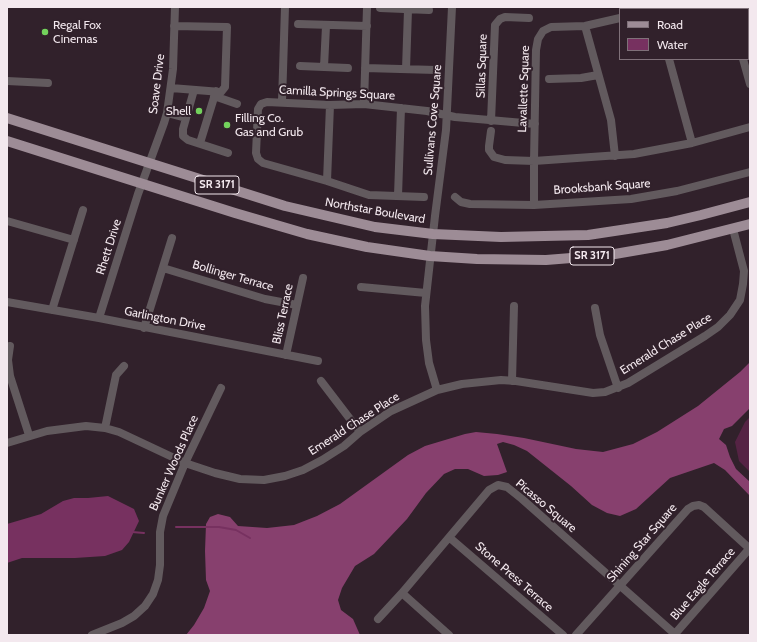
<!DOCTYPE html>
<html>
<head>
<meta charset="utf-8">
<style>
	body { margin:0 }
	#map { position:relative; width:757px; height:642px; overflow:hidden; background:#31212b; font-family:Cabin,sans-serif }
	canvas { display:block }
	.frame { position:absolute; inset:0; border:8px solid #f3e8ee; pointer-events:none }
	.legend { position:absolute; left:619px; top:8px; width:130px; height:52px; box-sizing:border-box; background:#31212b; border:1px solid #7f7179; margin:0; padding:5px 7px; list-style:none; font-size:12px; color:#f3e8ee }
	.legend li { display:flex; align-items:center; gap:8px; height:20px }
	.legend b { width:20px; border:1px solid #7f7179 }
</style>
</head>
<body>
<div id="map">
<canvas width="757" height="642"></canvas>
<div class="frame"></div>
<ul class="legend">
<li><b style="height:5px;background:#9d8c96"></b>Road</li>
<li><b style="height:11px;background:#773160"></b>Water</li>
</ul>
</div>
<script>
const c = document.querySelector('canvas').getContext('2d');
c.lineJoin = 'round';
function fillPath(path, color) { c.fillStyle = color; c.fill(path, 'evenodd'); }
const poly = rows => new Path2D(rows.map(r => 'M' + r).join(''));
function strokePath(path, color, width, dash) { c.strokeStyle = color; c.lineWidth = width; c.lineCap = dash ? 'butt' : 'round'; c.setLineDash(dash || []); c.stroke(path); }
function drawText(font, color, halo, rows, align = 'center') {
  c.font = font + ' Cabin,sans-serif'; c.lineWidth = 4; c.setLineDash([]); c.textBaseline = 'middle'; c.strokeStyle = halo; c.fillStyle = color; for (const [text, x, y, turn = 0] of rows) {
    c.save(); c.translate(x, y); c.rotate((+turn || 0) * Math.PI / 180); c.textAlign = isNaN(turn) ? turn : align; if (halo) c.strokeText(text, 0, 0); c.fillText(text, 0, 0); c.restore();
  }
}
fillPath(poly([
	[750,417,750,472,739,461,735,442,745,422]
]), '#552344');
fillPath(poly([
	[750,362,750,408,732,426,724,429,719,439,726,445,730,457,736,469,750,482,750,496,725,470,714,463,670,478,636,509,620,516,607,513,592,505,571,486,527,451,514,445,503,442,497,444,507,472,498,475,484,476,468,469,455,469,444,474,426,493,407,519,374,554,355,566,342,588,338,600,341,610,353,619,360,635,186,635,194,625,204,608,210,591,206,580,205,551,206,524,210,517,218,514,230,517,238,526,267,528,294,525,317,516,340,504,408,455,425,446,465,434,476,432,497,434,524,438,576,449,603,452,633,444,657,432,698,406,740,372]
]), '#87406e');
fillPath(poly([
	[108,496,134,509,139,521,129,542,122,550,105,556,75,558,22,558,7,563,7,524,41,514,63,501,74,498,88,498]
]), '#773160');
strokePath(poly([
	[176,527,219,527,236,530,250,538],
	[132,532,144,533]
]), '#773160', 2);
strokePath(poly([
	[729,7,730,9],
	[380,8,429,10],
	[652,9,659,7],
	[298,24,367,26],
	[585,26,611,120,615,156],
	[669,59,692,143],
	[743,59,750,84],
	[300,66,348,68],
	[324,67,326,26],
	[365,68,436,70],
	[406,69,408,10],
	[549,79,581,78,598,75],
	[7,81,48,83],
	[171,88,221,92,225,87,227,27,174,26],
	[194,90,183,129,183,136,188,140,228,153],
	[214,96,237,104],
	[282,102,285,7],
	[364,104,367,7],
	[167,113,186,118],
	[491,121,495,25,500,19,505,17,529,18],
	[491,131,489,146,489,150,494,157,505,160,534,161,634,154,692,143,750,127],
	[200,143,216,91],
	[327,181,330,105],
	[398,196,401,108],
	[424,197,369,195,327,181,263,163,258,159,256,153,258,109,261,104,267,102,330,105,364,104,427,111,455,117,535,124],
	[455,197,461,202,470,204,534,205,631,199,677,191,750,172],
	[534,205,534,161,536,50,538,39,543,31,551,27,585,26,620,18],
	[7,221,74,240],
	[163,268,265,299,297,305],
	[361,287,426,293],
	[7,302,99,318,318,361],
	[595,308,600,335,618,388],
	[52,310,83,210],
	[99,318,138,194,164,123,167,113,173,69,175,7],
	[144,328,172,238],
	[10,346,8,360,10,376,29,435],
	[286,355,303,278],
	[321,381,360,432],
	[512,381,514,306],
	[437,390,429,363,426,340,425,306,435,216,446,130,452,7],
	[105,428,116,375,124,366],
	[7,443,47,431,86,426,105,428,119,432,185,463,215,473,240,479,264,480,285,476,303,470,322,460,344,446,360,432,391,411,437,390,462,384,501,380,516,381,593,393,605,392,628,383,705,336,718,327,730,315,740,300,743,284,744,271,733,229],
	[450,538,563,635],
	[402,593,449,635],
	[378,619,402,593,489,490,498,485,507,487,522,499,676,635],
	[92,635,122,623,134,616,145,606,153,594,158,580,160,565,160,532,163,516,185,463,221,388],
	[576,635,688,509,693,506,699,505,704,507,750,549],
	[674,635,750,548]
]), '#625a5e', 8);
strokePath(poly([
	[7,118,285,206,375,227,433,234,501,237,588,235,667,223,701,215,750,202],
	[7,141,235,213,307,234,367,247,430,256,477,259,546,260,609,255,667,245,750,224]
]), '#9d8c96', 10);
for (const [x, y, r, color] of [
	[45,32,4,"#73d25c"],
	[199,111,4,"#73d25c"],
	[227,125,4,"#73d25c"]
]) { const dot = new Path2D(); dot.arc(x, y, r, 0, 2 * Math.PI); c.fillStyle = color; c.fill(dot); strokePath(dot, '#31212b', 1.5); }
for (const [x, y, w] of [
	[217,185,44],
	[592,256,44]
]) { const box = new Path2D(); box.roundRect(x - w / 2, y - 9, w, 18, 3); c.fillStyle = '#31212b'; c.fill(box); strokePath(box, '#f3e8ee', 1); }
drawText('bold 11px', '#f3e8ee', null, [
	["SR 3171",217,185],
	["SR 3171",592,256]
]);
drawText('12px', '#f3e8ee', '#31212b', [
	["Regal Fox",53,25],
	["Cinemas",53,39],
	["Shell",191,111,"right"],
	["Filling Co.",235,118],
	["Gas and Grub",235,132]
], 'left');
drawText('12px', '#f3e8ee', '#31212b', [
	["Sillas Square",482,66,-88],
	["Soave Drive",157,84,-83],
	["Lavallette Square",524,89,-88],
	["Camilla Springs Square",337,93,3],
	["Sullivans Cove Square",433,120,-85],
	["Brooksbank Square",602,187,-4],
	["Northstar Boulevard",375,211,10],
	["Rhett Drive",109,247,-72],
	["Bollinger Terrace",233,276,16],
	["Bliss Terrace",283,314,-78],
	["Garlington Drive",165,319,11],
	["Emerald Chase Place",666,344,-32],
	["Emerald Chase Place",354,424,-33],
	["Bunker Woods Place",174,463,-66],
	["Picasso Square",546,506,40],
	["Shining Star Square",642,543,-49],
	["Stone Press Terrace",514,577,41],
	["Blue Eagle Terrace",703,584,-49]
]);
</script>
</body>
</html>
